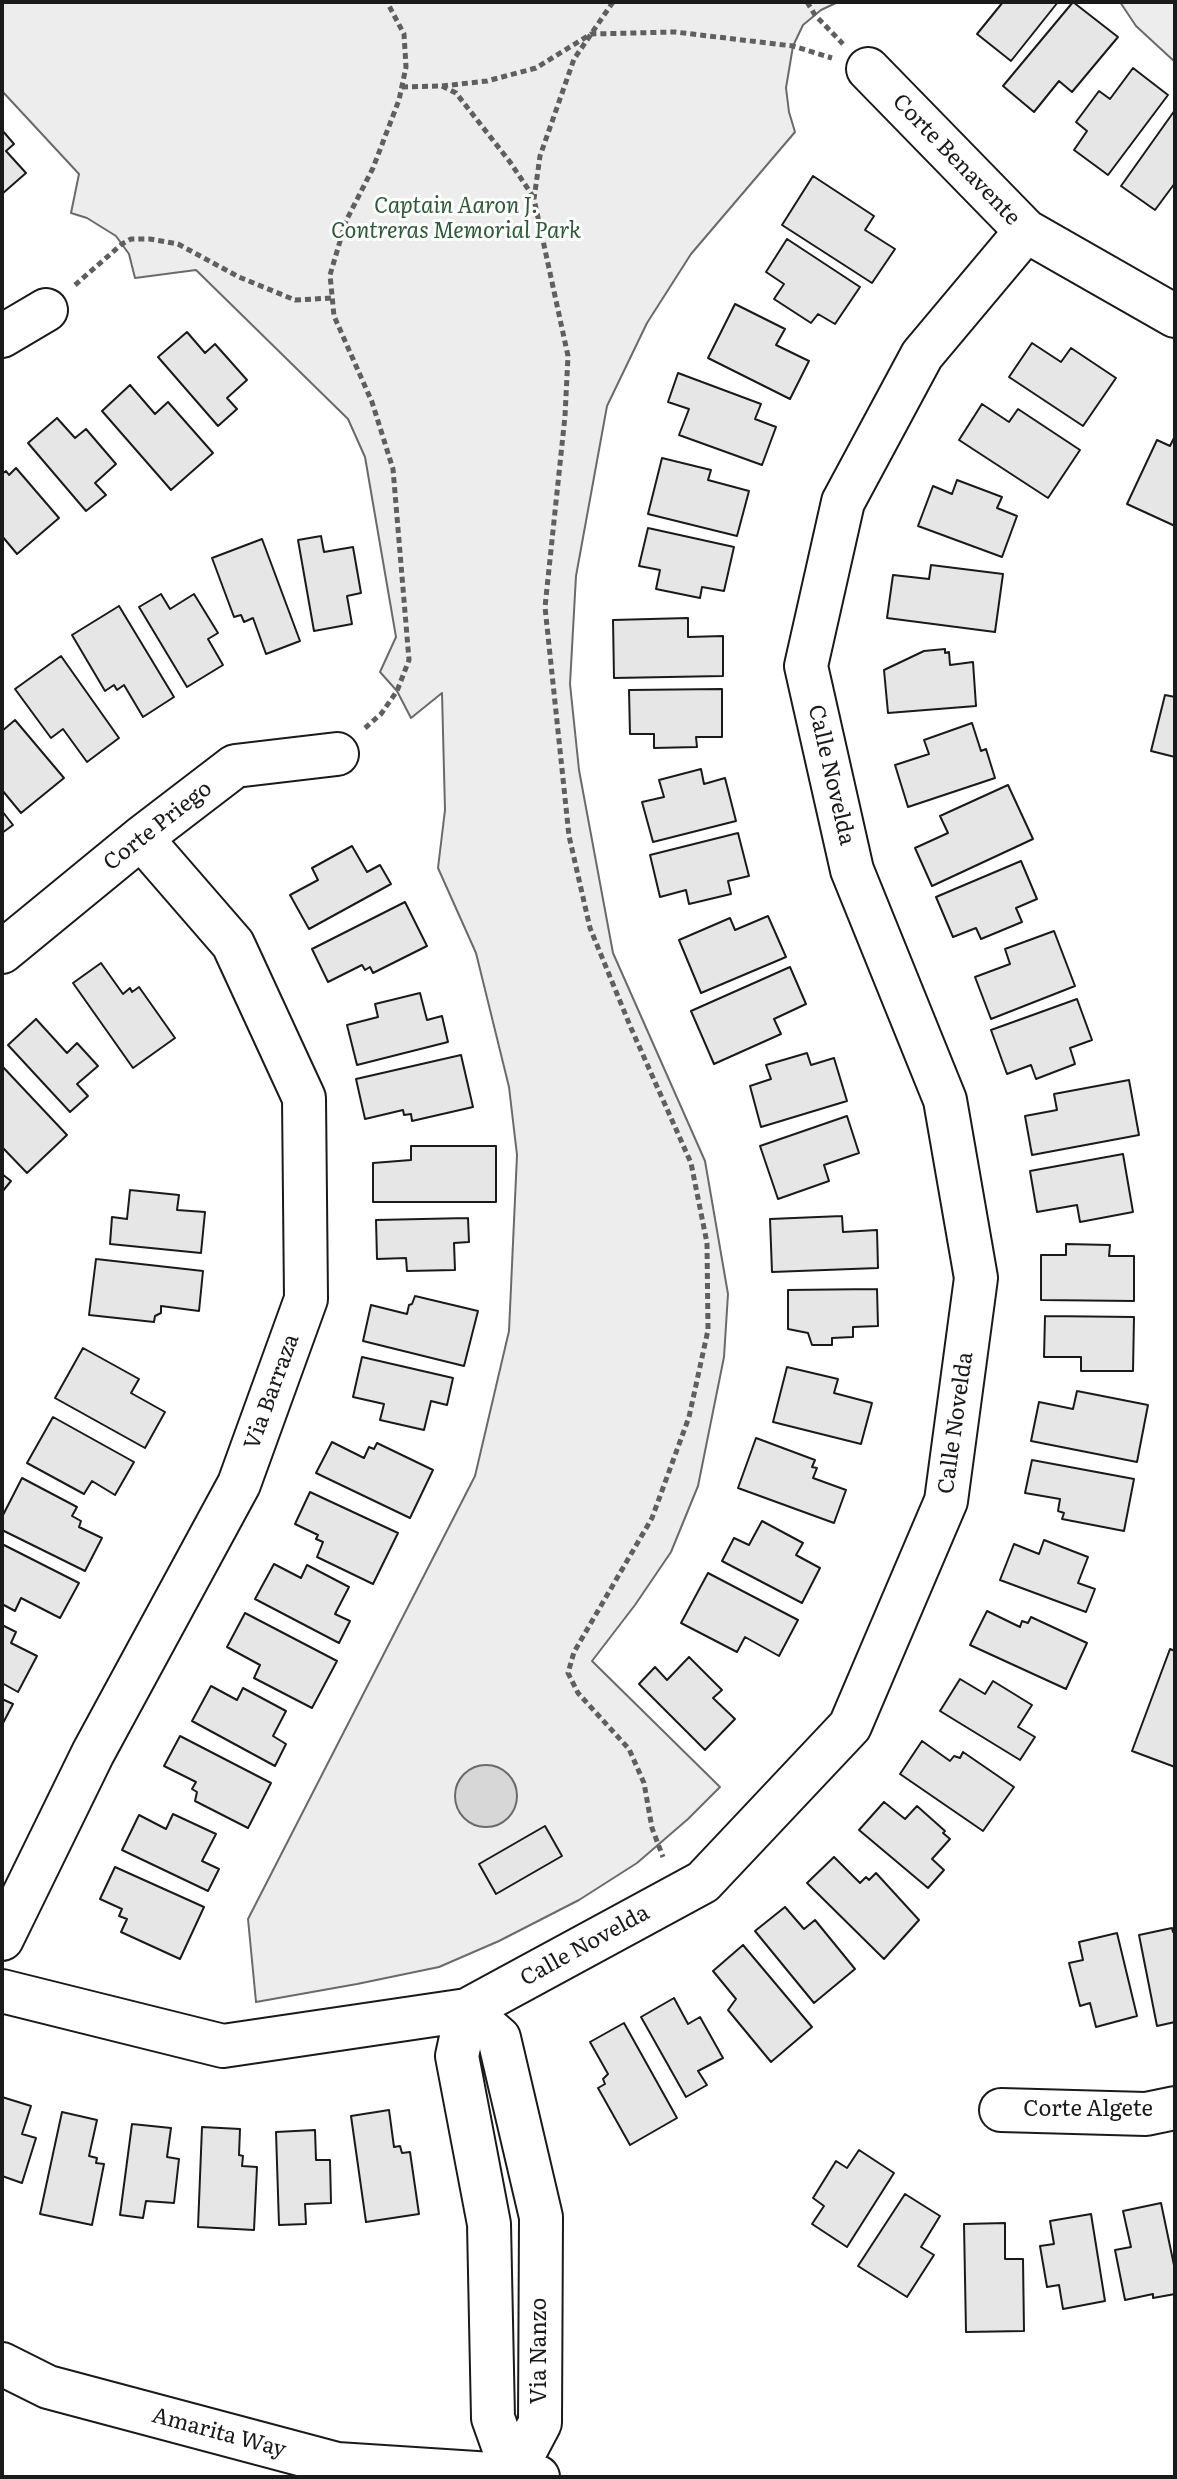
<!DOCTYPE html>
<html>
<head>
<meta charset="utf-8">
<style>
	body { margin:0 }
	#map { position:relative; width:1177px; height:2479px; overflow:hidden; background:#fff; font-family:Literata,serif }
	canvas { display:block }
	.frame { position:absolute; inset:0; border:4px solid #1a1a1a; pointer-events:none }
</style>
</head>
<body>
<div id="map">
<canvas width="1177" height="2479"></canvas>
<div class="frame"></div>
</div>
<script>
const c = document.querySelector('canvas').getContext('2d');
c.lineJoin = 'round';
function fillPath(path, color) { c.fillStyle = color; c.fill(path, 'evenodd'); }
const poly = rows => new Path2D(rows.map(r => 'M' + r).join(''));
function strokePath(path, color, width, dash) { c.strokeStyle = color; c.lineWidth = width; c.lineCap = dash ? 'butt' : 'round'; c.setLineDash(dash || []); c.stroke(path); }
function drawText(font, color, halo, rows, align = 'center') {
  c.font = font + ' Literata,serif'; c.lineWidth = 6; c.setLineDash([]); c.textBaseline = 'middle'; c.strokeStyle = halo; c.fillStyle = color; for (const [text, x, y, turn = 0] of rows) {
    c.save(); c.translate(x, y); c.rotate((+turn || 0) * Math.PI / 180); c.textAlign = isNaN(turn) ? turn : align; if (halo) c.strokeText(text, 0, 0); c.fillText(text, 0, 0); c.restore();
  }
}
const green = poly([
	[2,2,838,2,821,10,803,25,793,46,786,88,789,112,795,132,691,254,647,323,607,406,576,576,570,684,579,770,613,953,705,1161,728,1294,724,1357,698,1486,671,1552,635,1605,592,1661,720,1787,688,1819,637,1863,579,1900,499,1941,439,1967,357,1984,256,2002,248,1919,475,1476,509,1331,517,1155,509,1087,476,953,438,868,445,810,442,693,411,718,397,691,380,672,396,637,365,457,348,419,196,270,135,278,129,254,116,236,87,218,71,213,79,174,2,91,2,2],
	[1120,2,1175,2,1175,62,1136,26,1120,2]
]);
fillPath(green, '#ededed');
strokePath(green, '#6a6a6a', 2);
const water = poly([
	'455 1796a31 31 0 1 1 62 0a31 31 0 1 1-62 0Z'
]);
fillPath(water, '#d7d7d7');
strokePath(water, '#6a6a6a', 2);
const building = poly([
	[1003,2,1058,2,1011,61,977,34,1003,2],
	[1073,2,1118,37,1072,92,1059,81,1034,112,1003,86,1073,2],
	[1133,68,1168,95,1108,175,1074,150,1087,131,1076,122,1099,91,1110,99,1133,68],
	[1175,110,1175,183,1155,210,1121,186,1175,110],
	[2,130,14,144,6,151,26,173,2,194,2,130],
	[813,176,874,216,865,230,895,249,872,283,782,225,813,176],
	[787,239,860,287,835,324,818,314,811,323,774,299,784,284,766,272,787,239],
	[735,304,785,329,776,345,809,361,790,399,708,358,735,304],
	[187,332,205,353,215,344,247,380,227,398,237,409,218,426,158,357,187,332],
	[1032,343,1061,362,1071,348,1116,378,1083,426,1009,377,1032,343],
	[678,373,761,404,755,419,776,427,762,465,679,435,689,409,668,402,678,373],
	[130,385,155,414,168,402,213,453,171,490,102,411,130,385],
	[982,404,1009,422,1018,409,1080,450,1048,498,959,440,982,404],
	[57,418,75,438,86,429,116,464,95,483,106,495,86,511,28,443,57,418],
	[1175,436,1175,526,1127,504,1157,440,1170,446,1175,436],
	[662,458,711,470,708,480,749,491,737,536,648,514,662,458],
	[16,468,59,518,17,554,2,536,2,474,6,471,9,475,16,468],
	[957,480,1002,497,997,508,1017,516,1002,557,918,526,933,486,952,494,957,480],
	[648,528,734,547,724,591,702,587,700,598,656,589,660,570,639,566,648,528],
	[321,536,324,552,353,547,361,593,347,596,352,624,314,631,298,540,321,536],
	[262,539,300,641,266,654,253,618,244,622,241,615,234,617,212,558,262,539],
	[931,565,1003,574,995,632,887,618,893,575,929,579,931,565],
	[161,594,170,609,194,594,218,633,208,639,223,665,187,687,139,607,161,594],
	[119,606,174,697,143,717,124,685,117,690,114,685,105,691,72,635,119,606],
	[688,618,688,637,723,636,723,676,614,678,613,620,688,618],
	[945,649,945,653,949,652,950,665,973,662,976,706,888,713,884,670,924,651,945,649],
	[61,656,119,738,87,762,63,729,51,738,15,689,61,656],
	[722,689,722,737,696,737,697,747,654,748,654,734,630,734,629,690,722,689],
	[1165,695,1175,697,1175,757,1151,751,1165,695],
	[15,720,64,778,21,813,2,790,2,731,15,720],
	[972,723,981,751,986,749,995,778,908,807,895,765,929,754,924,740,972,723],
	[701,769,704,784,725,778,736,821,653,842,642,802,664,797,659,780,701,769],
	[1008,785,1033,839,932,886,915,848,948,833,940,816,1008,785],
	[2,811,13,825,2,833,2,811],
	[738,833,749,876,728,881,731,894,689,904,686,890,660,897,650,855,738,833],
	[352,846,367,872,380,865,391,884,309,929,290,895,318,880,312,868,352,846],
	[1021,861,1037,899,1016,908,1022,922,981,939,976,928,953,937,936,897,1021,861],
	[405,902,427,946,373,973,370,967,365,970,362,965,328,982,312,949,405,902],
	[768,916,786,957,701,993,679,940,730,918,735,930,768,916],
	[1054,931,1075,986,991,1019,975,977,1010,964,1005,949,1054,931],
	[101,963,123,994,130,988,132,992,139,987,175,1038,133,1068,73,983,101,963],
	[790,967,806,1004,774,1019,781,1034,714,1064,691,1011,790,967],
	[420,993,427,1020,442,1016,448,1042,357,1065,347,1025,378,1017,375,1004,420,993],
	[1077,999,1092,1040,1070,1048,1075,1064,1036,1079,1031,1065,1007,1074,991,1030,1077,999],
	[36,1019,67,1053,77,1043,98,1066,77,1084,88,1096,70,1112,8,1045,36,1019],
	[807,1053,811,1065,834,1058,847,1101,761,1127,750,1086,771,1079,766,1065,807,1053],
	[461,1055,473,1107,412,1121,411,1114,404,1115,403,1110,365,1119,356,1079,461,1055],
	[2,1066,67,1135,27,1173,2,1147,2,1066],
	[1129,1080,1139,1135,1032,1155,1025,1116,1057,1110,1054,1094,1129,1080],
	[847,1116,859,1153,824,1165,829,1181,778,1199,760,1146,847,1116],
	[411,1146,496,1146,496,1202,373,1202,373,1163,411,1160,411,1146],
	[1123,1154,1133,1212,1080,1222,1077,1205,1037,1212,1030,1171,1123,1154],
	[2,1174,11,1181,2,1192,2,1174],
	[130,1190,179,1195,177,1210,205,1212,201,1253,110,1244,112,1217,127,1219,130,1190],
	[842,1216,843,1232,877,1230,878,1268,772,1272,770,1219,842,1216],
	[468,1218,469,1242,454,1243,455,1270,407,1271,406,1258,377,1259,376,1220,468,1218],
	[1066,1244,1110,1245,1109,1256,1134,1256,1134,1301,1041,1300,1041,1255,1066,1255,1066,1244],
	[96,1259,203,1271,199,1311,161,1306,161,1313,155,1316,154,1322,89,1315,96,1259],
	[877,1289,878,1326,853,1327,853,1337,832,1338,832,1345,812,1345,808,1333,788,1329,788,1290,877,1289],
	[415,1296,478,1311,464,1366,363,1341,371,1305,407,1314,409,1305,412,1304,415,1296],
	[1045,1316,1134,1317,1133,1371,1081,1371,1081,1357,1044,1357,1045,1316],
	[83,1348,139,1379,131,1393,165,1412,145,1448,55,1398,83,1348],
	[362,1357,453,1378,447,1405,431,1401,424,1430,380,1420,384,1404,353,1397,362,1357],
	[787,1367,838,1379,834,1393,872,1403,861,1444,773,1422,787,1367],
	[1077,1391,1148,1405,1137,1462,1031,1441,1039,1402,1073,1409,1077,1391],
	[53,1417,134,1462,115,1495,92,1481,84,1494,27,1463,53,1417],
	[756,1438,815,1460,812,1467,817,1468,813,1478,846,1490,834,1523,738,1488,756,1438],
	[332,1442,364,1458,369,1447,374,1449,377,1443,433,1470,410,1518,316,1473,332,1442],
	[1032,1460,1134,1479,1124,1531,1062,1519,1064,1513,1058,1511,1060,1499,1025,1493,1032,1460],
	[22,1478,77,1507,72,1516,81,1521,79,1527,102,1538,85,1571,2,1530,2,1517,22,1478],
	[310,1492,398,1533,373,1584,317,1557,323,1542,316,1539,318,1535,295,1524,310,1492],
	[762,1521,803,1543,796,1555,820,1568,802,1603,722,1561,734,1538,749,1545,762,1521],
	[1044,1540,1088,1557,1078,1583,1095,1589,1086,1612,1000,1580,1014,1544,1039,1554,1044,1540],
	[2,1544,79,1583,60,1618,21,1598,15,1611,2,1604,2,1544],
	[274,1564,301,1578,307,1565,349,1587,335,1614,350,1621,339,1643,255,1599,274,1564],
	[708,1573,798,1620,779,1656,745,1637,737,1652,681,1623,708,1573],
	[987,1611,1020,1627,1022,1621,1028,1623,1031,1617,1087,1643,1066,1689,970,1645,987,1611],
	[245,1613,337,1661,312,1708,254,1678,260,1665,227,1647,245,1613],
	[2,1625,16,1632,11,1643,37,1656,18,1692,2,1683,2,1625],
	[1170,1649,1175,1651,1175,1767,1132,1751,1170,1649],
	[689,1657,722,1690,713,1698,735,1719,705,1750,639,1684,655,1667,667,1680,689,1657],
	[960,1679,985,1694,993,1681,1032,1705,1018,1727,1035,1737,1020,1760,940,1711,960,1679],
	[211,1686,237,1700,243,1688,286,1711,273,1736,286,1744,275,1766,192,1721,211,1686],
	[2,1699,13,1704,2,1725,2,1699],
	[180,1736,271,1783,248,1828,195,1801,197,1792,192,1789,196,1782,164,1766,180,1736],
	[922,1741,950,1761,954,1756,960,1758,963,1752,1014,1787,983,1831,900,1774,922,1741],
	[884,1802,905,1819,917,1806,945,1831,943,1833,950,1839,932,1859,944,1870,928,1888,859,1830,884,1802],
	[173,1814,216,1834,202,1861,219,1869,208,1891,122,1850,139,1815,166,1829,173,1814],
	[545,1826,562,1856,496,1894,479,1864,545,1826],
	[834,1857,860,1883,866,1877,869,1880,876,1873,919,1920,884,1959,807,1883,834,1857],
	[115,1867,204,1907,180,1959,121,1932,127,1919,119,1916,122,1909,100,1899,115,1867],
	[785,1907,804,1929,815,1920,855,1969,814,2003,755,1931,785,1907],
	[1172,1928,1173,1932,1175,1931,1175,2022,1157,2026,1139,1935,1172,1928],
	[1117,1933,1137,2016,1096,2027,1090,2003,1080,2006,1069,1963,1083,1960,1079,1942,1117,1933],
	[743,1945,812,2027,771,2062,728,2010,736,1999,713,1971,743,1945],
	[674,1998,688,2024,700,2017,723,2058,698,2071,707,2085,686,2097,641,2017,674,1998],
	[624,2023,677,2118,630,2145,598,2088,605,2084,603,2079,608,2074,590,2042,624,2023],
	[2,2097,31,2106,22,2134,36,2138,22,2183,2,2176,2,2097],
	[389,2110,394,2147,400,2146,402,2153,410,2152,419,2214,366,2222,351,2116,389,2110],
	[62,2112,97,2120,89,2156,97,2158,96,2163,104,2164,92,2225,40,2214,62,2112],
	[132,2124,171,2128,167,2157,179,2159,174,2203,146,2201,143,2218,120,2215,132,2124],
	[202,2127,240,2129,239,2155,243,2156,242,2166,257,2167,254,2230,198,2227,202,2127],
	[315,2130,316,2160,330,2160,331,2203,305,2204,306,2224,279,2225,276,2132,315,2130],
	[859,2150,894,2173,847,2247,812,2224,824,2206,813,2198,836,2161,847,2168,859,2150],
	[905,2194,940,2216,921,2247,934,2255,907,2297,858,2266,905,2194],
	[1161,2203,1175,2270,1175,2294,1153,2298,1153,2294,1125,2300,1115,2250,1131,2247,1123,2211,1161,2203],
	[1091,2214,1105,2301,1063,2309,1059,2285,1047,2287,1040,2246,1054,2244,1050,2221,1091,2214],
	[1005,2223,1005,2259,1023,2259,1024,2331,966,2332,964,2224,1005,2223]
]);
fillPath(building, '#e6e6e6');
strokePath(building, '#1a1a1a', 2);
const minor = poly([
	[868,69,1026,231,1175,316],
	[2,336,46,310],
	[2,952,141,838,235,766,337,754],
	[2,1939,93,1753,239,1484,306,1299,304,1098,233,944,141,838],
	[2,1991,223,2046,467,2010,703,1882,850,1726,946,1501,976,1278,945,1100,852,870,806,666,843,502,922,355,1026,231],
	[467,2010,499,2038,541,2217,540,2423,513,2474,493,2418,489,2224,457,2056,467,2010],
	[1001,2110,1146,2114,1175,2108],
	[2,2364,48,2387,337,2464,538,2477]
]);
strokePath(minor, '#1a1a1a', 46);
strokePath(poly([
	[613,2,574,59,540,156,534,199,568,356,565,416,545,607,569,836,590,928,631,1028,691,1163,707,1243,708,1330,689,1417,652,1518,574,1652,568,1673,578,1693,629,1749,644,1783,652,1828,663,1857],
	[807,2,815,15,843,44],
	[442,86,487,81,536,68,591,34,675,32,793,46,832,58],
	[402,87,442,86,456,93,510,162,534,198],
	[75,285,122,244,131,239,150,239,178,244,239,277,295,300,332,298],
	[365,728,381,714,397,691,409,660,393,469,372,402,334,316,330,275,346,221,373,168,399,100,406,67,404,34,387,2]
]), '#5f5f5f', 5, [6, 4]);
strokePath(minor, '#fff', 42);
drawText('22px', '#1a1a1a', '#fff', [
	["Corte Benavente",956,160,46],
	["Calle Novelda",831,775,77],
	["Corte Priego",158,826,-38],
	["Via Barraza",272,1392,-70],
	["Calle Novelda",956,1423,-82],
	["Calle Novelda",585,1946,-29],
	["Corte Algete",1088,2110],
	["Via Nanzo",540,2351,-90],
	["Amarita Way",219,2433,15]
]);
drawText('italic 22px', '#2b5a34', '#fff', [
	["Captain Aaron J.",456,207],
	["Contreras Memorial Park",456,232]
]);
</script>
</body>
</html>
